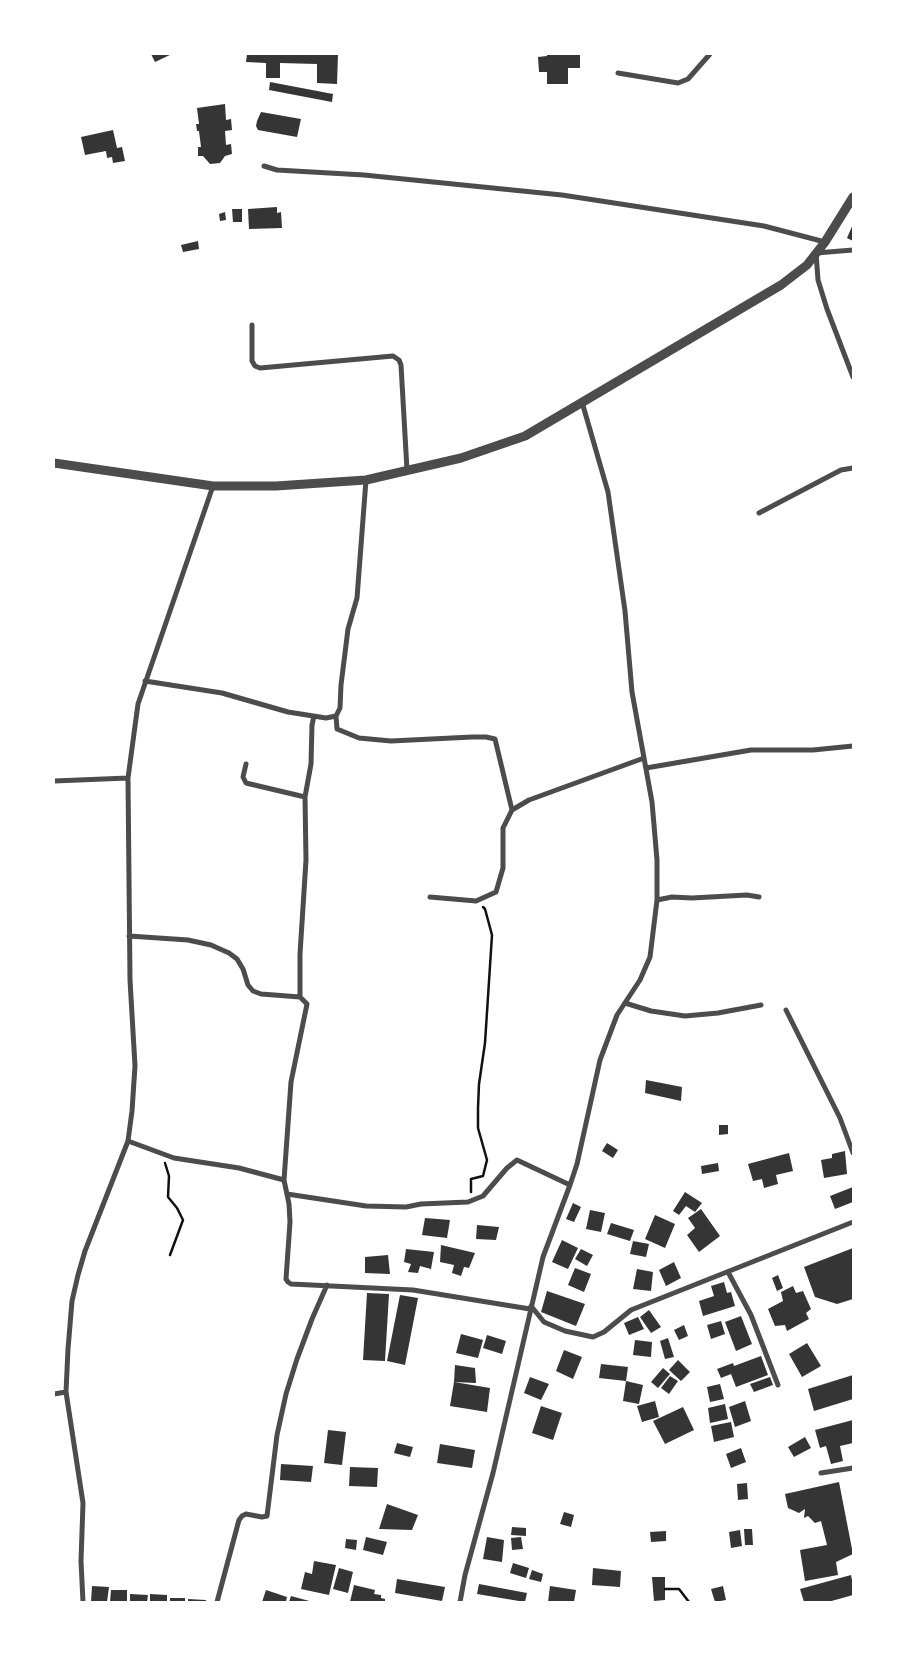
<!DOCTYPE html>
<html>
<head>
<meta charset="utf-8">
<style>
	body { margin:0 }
	#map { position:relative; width:907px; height:1656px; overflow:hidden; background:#fff; font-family:Helvetica,sans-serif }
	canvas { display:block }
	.frame { position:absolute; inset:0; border:55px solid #fff; pointer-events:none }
</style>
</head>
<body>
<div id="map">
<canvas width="907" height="1656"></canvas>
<div class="frame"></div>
</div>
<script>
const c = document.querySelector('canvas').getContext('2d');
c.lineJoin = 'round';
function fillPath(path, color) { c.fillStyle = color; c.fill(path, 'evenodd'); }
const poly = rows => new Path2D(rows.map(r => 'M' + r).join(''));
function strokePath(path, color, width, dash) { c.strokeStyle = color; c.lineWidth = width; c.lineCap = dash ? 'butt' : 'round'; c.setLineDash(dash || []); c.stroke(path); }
fillPath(poly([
	[151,54,172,54,155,62],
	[247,54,338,54,337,84,317,83,317,64,280,63,280,78,266,78,266,63,246,62],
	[547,54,580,54,580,68,568,68,568,84,547,84,547,72,539,72,538,57,547,56],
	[270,82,333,94,332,102,269,90],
	[225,104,226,120,231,119,232,130,225,131,226,145,231,144,232,154,225,156,220,163,210,164,203,156,198,156,198,147,201,147,199,131,197,131,196,124,199,124,197,108],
	[261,112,301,119,297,137,258,130,256,126,257,121],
	[113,130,117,148,122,147,125,161,113,163,112,157,107,158,106,151,85,155,81,137],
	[277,207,277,213,281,212,282,228,249,229,248,209],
	[232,209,242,209,242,222,233,222],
	[225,212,226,220,220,221,219,214],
	[853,224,853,241,847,238],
	[198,241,199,249,183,252,181,245],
	[646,1080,682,1087,681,1101,645,1093],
	[719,1125,728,1125,728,1134,719,1135],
	[607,1143,618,1150,613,1158,602,1151],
	[845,1151,847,1174,824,1178,821,1160,832,1158,832,1154],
	[789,1153,793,1171,776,1175,778,1184,764,1188,762,1179,753,1181,748,1164],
	[718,1163,719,1171,702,1174,701,1166],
	[853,1187,853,1202,835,1209,830,1196],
	[685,1192,702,1203,695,1212,686,1206,679,1215,673,1211],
	[573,1203,581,1207,574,1222,566,1219],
	[701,1209,720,1236,699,1252,687,1235,695,1228,688,1218],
	[590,1210,605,1213,601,1232,586,1229],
	[655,1215,675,1224,665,1248,645,1239],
	[425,1218,450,1220,447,1238,422,1235],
	[611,1223,634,1230,630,1241,607,1234],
	[477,1225,499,1227,496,1240,476,1239],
	[562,1240,578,1248,568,1269,552,1262],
	[633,1241,649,1244,646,1257,630,1254],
	[441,1245,475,1253,469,1268,464,1267,461,1276,452,1273,454,1265,440,1262],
	[853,1248,853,1299,837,1304,815,1297,804,1267],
	[406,1249,434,1252,431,1269,420,1266,418,1273,408,1272,411,1264,404,1262],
	[581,1249,593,1255,587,1266,575,1259],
	[388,1255,390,1274,365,1273,365,1257],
	[674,1262,681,1278,666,1286,659,1270],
	[575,1268,591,1274,584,1292,568,1285],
	[637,1269,653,1272,651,1291,633,1289],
	[778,1275,783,1288,777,1291,772,1278],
	[724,1282,727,1293,731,1292,735,1306,703,1316,699,1301,714,1296,711,1286],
	[793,1286,796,1293,803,1291,811,1309,806,1313,809,1319,787,1331,785,1325,775,1326,768,1309,783,1301,781,1292],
	[547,1291,585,1304,576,1326,541,1312],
	[367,1293,389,1294,385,1361,363,1360],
	[400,1295,418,1298,405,1365,387,1361],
	[649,1310,661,1327,651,1333,640,1317],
	[741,1316,752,1344,736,1351,725,1322],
	[638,1317,644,1329,629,1335,624,1323],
	[721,1321,725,1334,711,1339,707,1325],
	[684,1325,688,1336,679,1340,674,1330],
	[461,1334,483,1340,478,1358,456,1353],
	[487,1335,506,1341,502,1354,483,1348],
	[668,1338,674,1357,665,1359,660,1341],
	[635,1340,652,1342,651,1357,633,1355],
	[807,1343,821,1366,802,1377,789,1354],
	[564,1350,582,1357,573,1379,556,1371],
	[761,1356,768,1375,736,1387,731,1374,721,1378,717,1369,733,1363,734,1366],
	[678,1360,690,1372,681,1381,669,1370],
	[601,1364,628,1367,626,1381,599,1378],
	[455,1365,475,1368,476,1383,454,1382],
	[663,1368,670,1374,658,1388,651,1382],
	[853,1375,853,1399,814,1411,808,1389],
	[670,1376,678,1381,669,1394,661,1388],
	[530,1377,549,1384,541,1400,524,1393],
	[770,1377,773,1385,754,1392,750,1384],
	[626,1381,643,1385,639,1404,623,1401],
	[454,1382,490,1388,487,1412,450,1406],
	[720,1384,724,1399,710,1402,707,1387],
	[655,1401,659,1417,642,1422,637,1406],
	[745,1401,751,1421,735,1427,729,1407],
	[725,1404,728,1419,710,1423,708,1408],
	[541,1406,562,1413,553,1440,532,1433],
	[683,1407,694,1430,665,1444,653,1421],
	[853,1420,853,1443,840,1446,843,1461,831,1464,826,1446,820,1448,815,1430],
	[731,1422,734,1437,714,1442,711,1426],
	[328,1430,346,1432,342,1465,324,1463],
	[805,1437,811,1448,794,1457,788,1447],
	[397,1443,413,1447,410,1457,394,1453],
	[440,1444,475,1450,472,1468,437,1463],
	[741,1448,746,1462,731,1468,726,1454],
	[281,1464,313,1466,311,1482,280,1480],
	[350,1467,378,1468,377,1487,349,1486],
	[839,1482,853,1554,836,1562,838,1575,805,1581,800,1550,827,1545,821,1521,815,1523,808,1516,804,1518,805,1509,799,1513,788,1508,785,1494],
	[747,1483,748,1499,738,1500,737,1484],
	[387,1504,418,1515,412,1530,379,1529],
	[564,1512,574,1515,571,1527,560,1524],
	[512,1527,526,1528,526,1536,511,1535],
	[744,1529,752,1529,753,1545,745,1545],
	[740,1530,742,1546,731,1548,729,1532],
	[666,1531,666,1541,651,1542,650,1532],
	[366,1537,387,1542,383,1555,363,1550],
	[487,1537,504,1540,502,1562,483,1559],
	[521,1537,523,1549,512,1550,511,1538],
	[346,1539,357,1540,356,1550,345,1548],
	[314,1561,336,1565,329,1595,301,1589,305,1572,312,1574],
	[513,1563,529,1568,526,1578,510,1573],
	[339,1568,353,1572,348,1593,333,1589],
	[593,1568,621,1571,620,1587,592,1585],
	[532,1570,543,1574,541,1582,529,1579],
	[851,1575,853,1585,853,1595,828,1602,804,1602,800,1589],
	[652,1577,665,1577,665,1600,654,1601],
	[397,1579,445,1587,442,1601,395,1593],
	[479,1584,527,1593,525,1602,477,1594],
	[354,1585,375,1590,374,1594,381,1595,381,1598,385,1599,385,1602,350,1602],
	[92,1586,109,1587,107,1602,91,1602],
	[550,1586,576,1590,574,1602,548,1602],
	[723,1586,726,1600,715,1602,711,1589],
	[111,1590,127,1590,127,1602,110,1602],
	[266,1590,287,1597,286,1602,262,1602],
	[130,1594,148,1595,147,1602,130,1602],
	[150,1594,167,1595,167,1602,150,1602],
	[291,1596,313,1602,289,1602],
	[170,1598,185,1598,185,1602,170,1602],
	[188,1599,206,1600,206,1602,188,1602]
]), '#353535');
strokePath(poly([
	[165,1163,169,1176,168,1197,177,1208,183,1220,170,1255],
	[471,1192,471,1179,483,1176,487,1160,478,1128,478,1108,479,1084,485,1043,492,935,485,909,483,907],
	[665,1589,679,1589,689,1602]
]), '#111', 2.5);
strokePath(poly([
	[618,73,678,83,688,79,710,54],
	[264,166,277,170,364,175,562,195,764,226,825,242],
	[853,250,816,253,818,280,827,309,853,377],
	[252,325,252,361,255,366,260,368,393,356,399,360,401,365,407,470],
	[759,513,841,470,853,468],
	[145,681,222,693,288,712,326,718,336,716,340,708,341,685,348,629,357,598,366,480],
	[336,716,337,729,359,738,391,741,472,737,486,737,495,739,512,810],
	[246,764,243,777,246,783,305,797,306,860,300,954,300,997],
	[646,768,751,750,813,750,853,746],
	[54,781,128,778],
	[305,797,311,764,312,725,314,716],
	[430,897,476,901,496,892,503,868,503,828,512,810,529,800,644,758],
	[657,900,672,897,692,898,747,895,759,897],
	[129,936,188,940,211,945,229,953,237,959,243,969,248,985,253,991,261,994,300,997,307,1004,291,1082,284,1180],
	[625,1003,651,1011,685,1016,718,1013,761,1005],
	[786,1010,840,1118,853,1153],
	[128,1141,174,1158,239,1168,284,1180,289,1204,290,1222,286,1279,288,1282,291,1284,413,1290,530,1309],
	[570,1185,577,1164,600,1060,617,1015,640,980,650,957,657,900,657,860,652,802,632,692,625,611,608,492,582,402],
	[287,1194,366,1206,406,1207,421,1204,468,1202,483,1196,507,1168,517,1160,570,1185,543,1257,493,1473,465,1575,460,1602],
	[728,1272,751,1315,778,1385],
	[531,1306,544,1322,565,1331,593,1337,604,1332,631,1310,853,1222],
	[54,1394,66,1392],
	[821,1473,853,1468],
	[83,1602,81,1561,83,1503,66,1392,68,1349,72,1301,78,1275,85,1251,128,1141,132,1111,135,1066,130,980,128,778,138,704,213,486],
	[217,1602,239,1520,242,1516,246,1514,262,1517,267,1516,277,1435,286,1394,297,1359,312,1319,327,1285]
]), '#4c4c4c', 5);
strokePath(poly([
	[54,463,213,486,276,486,366,480,461,458,525,436,781,285,807,265,825,242,853,197]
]), '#4c4c4c', 9);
</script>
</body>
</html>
